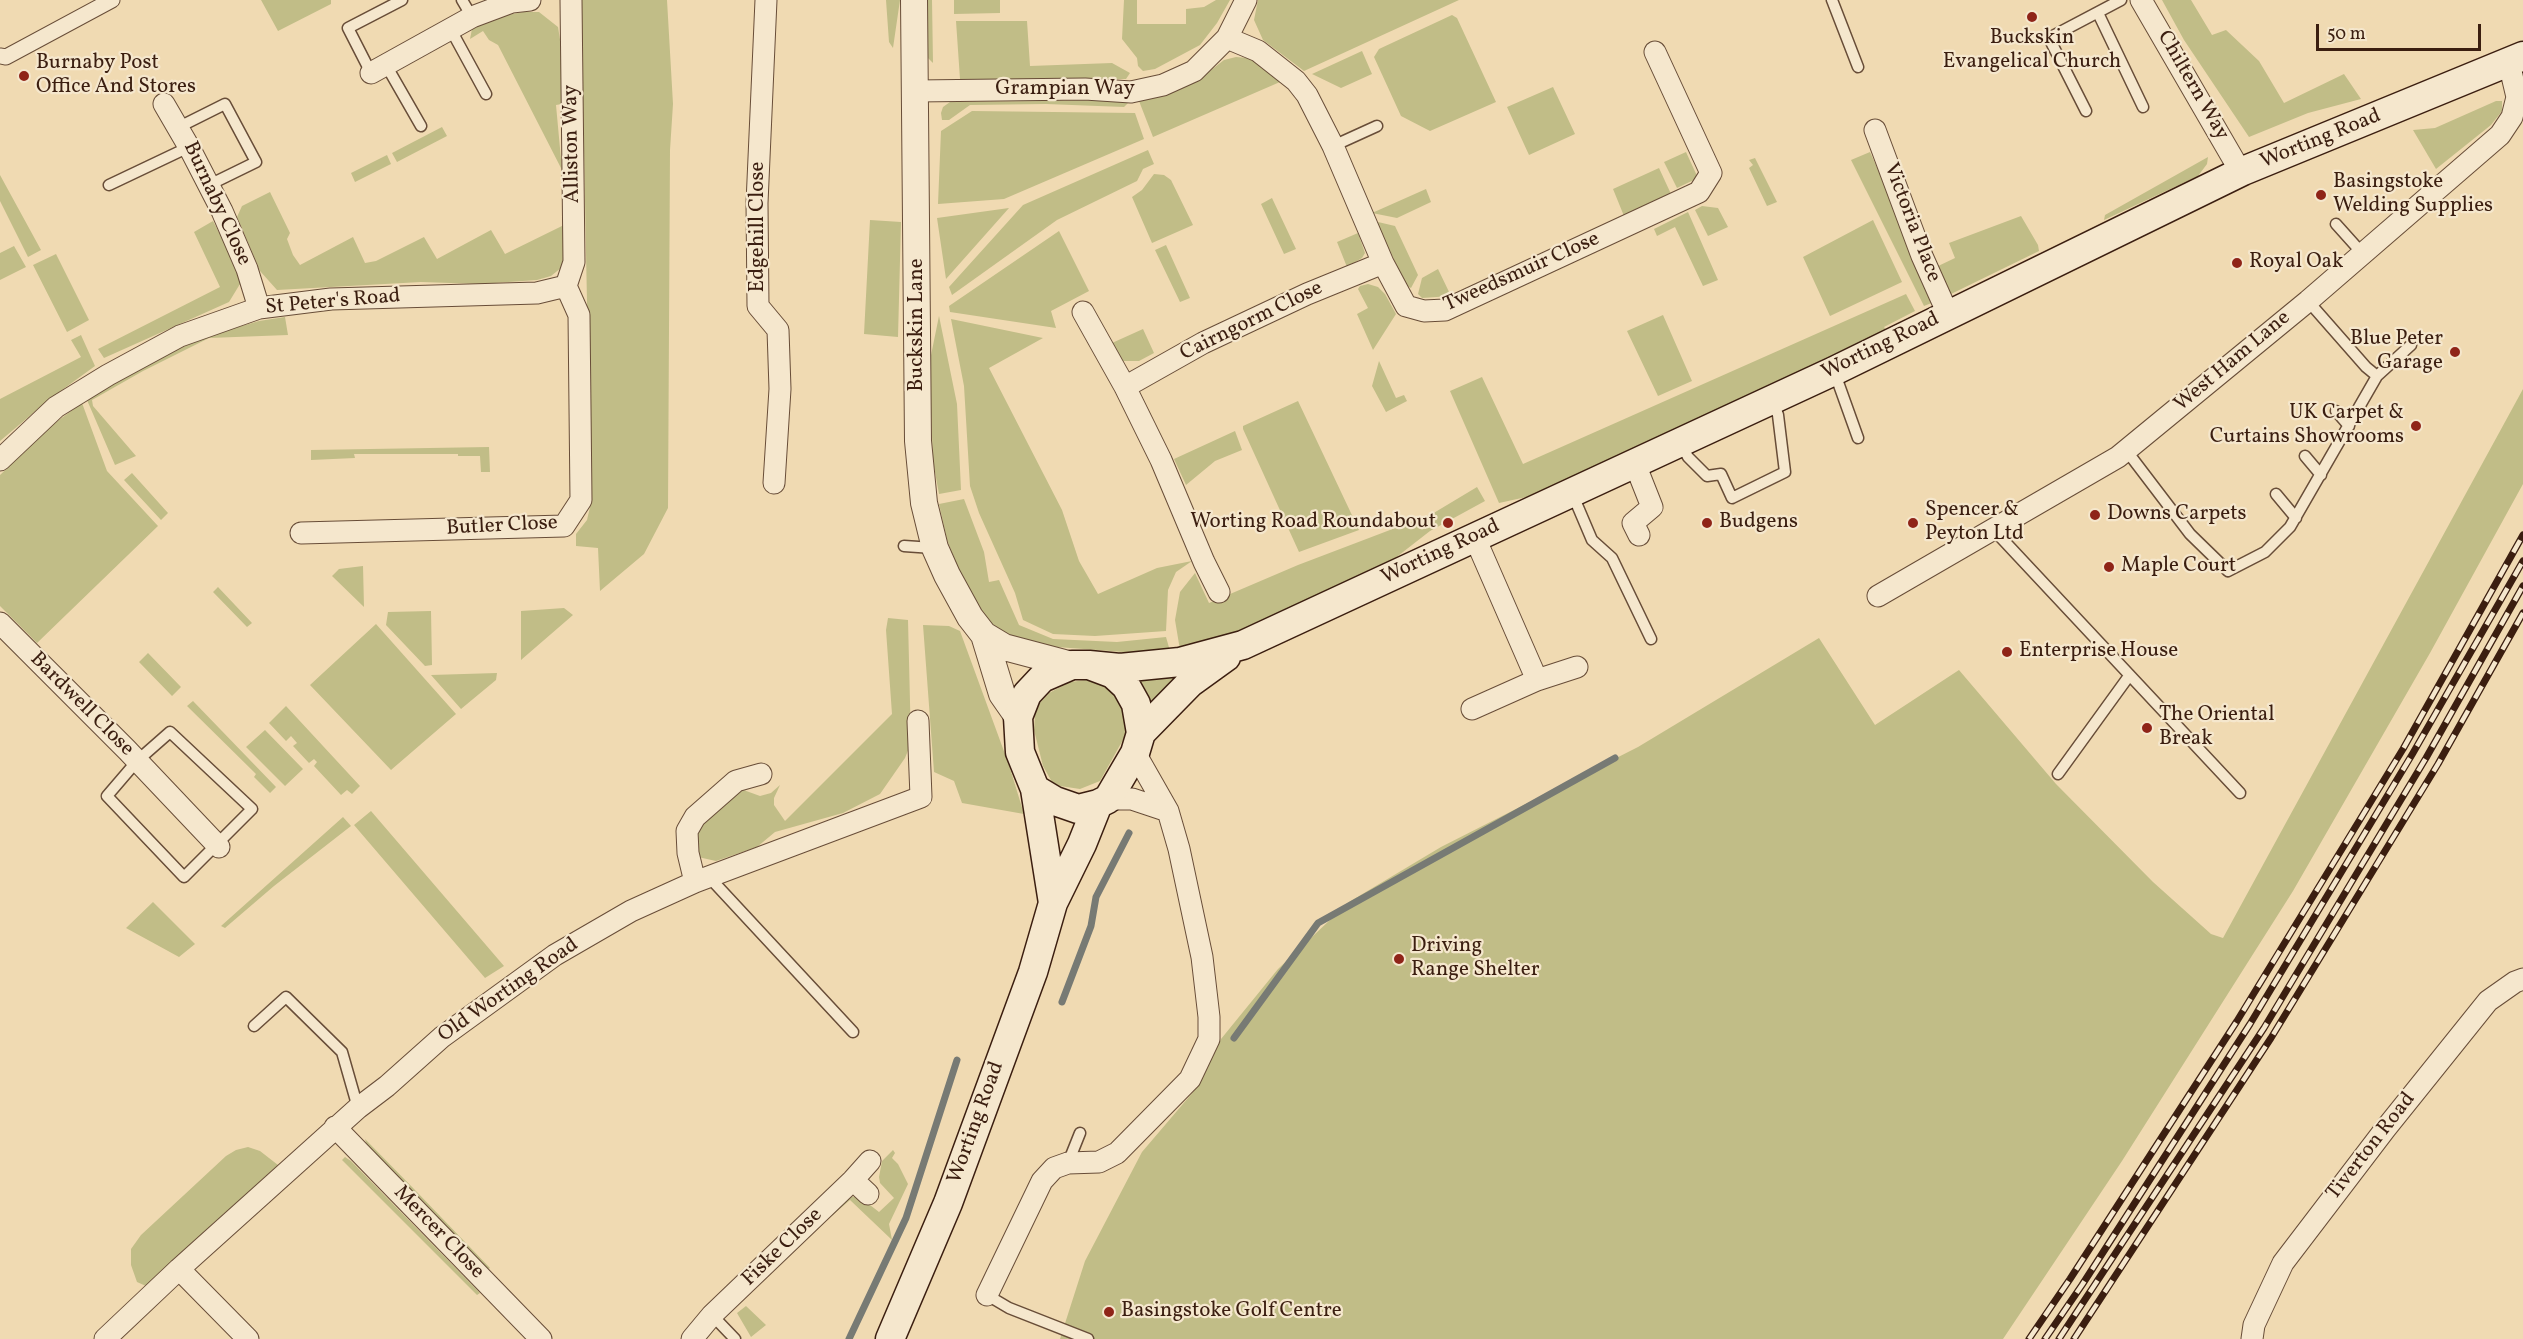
<!DOCTYPE html>
<html>
<head>
<meta charset="utf-8">
<style>
	body { margin:0 }
	#map { position:relative; width:2523px; height:1339px; overflow:hidden; background:#f0dab2; font-family:Vollkorn,serif }
	canvas { display:block }
	.scale { position:absolute; left:2316px; top:24px; width:165px; height:27px; box-sizing:border-box; border:3px solid #3b1e10; border-top:0; padding-left:8px; font-size:18px; line-height:21px; white-space:nowrap; color:#3b1e10; -webkit-text-stroke:4px #f5e7cd; paint-order:stroke }
</style>
</head>
<body>
<div id="map">
<canvas width="2523" height="1339"></canvas>
<div class="scale">50 m</div>
</div>
<script>
const c = document.querySelector('canvas').getContext('2d');
c.lineJoin = 'round';
function fillPath(path, color) { c.fillStyle = color; c.fill(path, 'evenodd'); }
const poly = rows => new Path2D(rows.map(r => 'M' + r).join(''));
function strokePath(path, color, width, dash) { c.strokeStyle = color; c.lineWidth = width; c.lineCap = dash ? 'butt' : 'round'; c.setLineDash(dash || []); c.stroke(path); }
function drawText(font, color, halo, rows, align = 'center') {
  c.font = font + ' Vollkorn,serif'; c.lineWidth = 4.5; c.setLineDash([]); c.textBaseline = 'middle'; c.strokeStyle = halo; c.fillStyle = color; for (const [text, x, y, turn = 0] of rows) {
    c.save(); c.translate(x, y); c.rotate((+turn || 0) * Math.PI / 180); c.textAlign = isNaN(turn) ? turn : align; if (halo) c.strokeText(text, 0, 0); c.fillText(text, 0, 0); c.restore();
  }
}
fillPath(poly([
	[261,0,331,0,331,4,278,31],
	[581,0,667,0,673,104,670,150,668,508,644,554,600,591,598,548,576,546,576,534,587,520,591,503],
	[886,0,900,0,893,48,889,42],
	[925,0,932,0,933,63,928,58],
	[954,0,1000,0,1000,13,954,14],
	[1124,0,1137,0,1137,24,1186,24,1186,9,1204,7,1216,0,1230,0,1217,23,1200,45,1155,69,1143,71,1138,66,1137,58,1122,39],
	[1258,0,1459,0,1304,71,1263,40,1254,20],
	[2162,0,2191,0,2212,35,2226,30,2259,61,2284,103,2344,74,2361,99,2308,113,2249,137,2184,40],
	[523,12,539,12,558,27,562,52,562,104,556,105,562,170,498,45,489,40,483,31,470,39,472,29,497,17],
	[1452,15,1457,18,1496,102,1430,131,1401,116,1374,57,1379,49],
	[956,21,1027,21,1030,66,1112,63,1130,73,1126,79,960,79],
	[1362,51,1372,74,1341,88,1312,74],
	[1236,57,1248,58,1262,65,1280,82,1153,137,1139,101,1164,96,1177,90,1206,74,1224,60],
	[1553,87,1575,134,1529,155,1507,107],
	[1131,100,1124,107,1046,104,970,105,949,120,942,120,941,113,943,107,950,102],
	[2496,101,2502,101,2502,111,2491,125,2436,169,2413,130,2435,128],
	[972,111,1135,113,1144,139,1004,199,938,204,941,131],
	[442,127,447,136,397,162,392,153],
	[1148,150,1154,164,1143,169,1137,181,1057,220,952,295,949,287,1023,205],
	[1686,152,1698,178,1677,188,1664,162],
	[1870,152,1914,249,1934,302,1924,306,1851,160],
	[387,155,391,164,355,182,351,173],
	[2208,157,2207,164,2198,176,2104,220,2105,215],
	[1755,158,1777,202,1767,206,1749,168,1753,165,1749,160],
	[1659,168,1671,194,1624,216,1613,189],
	[1154,174,1164,175,1171,180,1193,225,1152,243,1132,197,1142,190],
	[0,175,41,250,28,257,0,201],
	[1426,189,1431,202,1397,218,1372,213],
	[270,192,290,233,287,239,293,255,300,265,353,237,365,263,376,261,424,237,437,259,491,230,505,254,564,225,567,248,561,268,551,276,537,280,480,284,421,282,277,290,260,271,237,217,242,206],
	[1272,198,1296,249,1284,254,1261,204],
	[1702,206,1718,208,1728,227,1708,236,1695,210],
	[1009,208,946,279,937,218],
	[1688,212,1718,280,1703,286,1675,227,1657,236,1654,229],
	[2021,216,2038,245,2039,251,1949,295,1934,268,1955,258,1949,243],
	[870,220,901,222,898,337,864,334],
	[1873,220,1902,282,1830,316,1803,257],
	[213,221,240,273,240,284,229,302,104,358,98,349,220,287,194,232],
	[1378,222,1395,226,1418,275,1411,288,1407,286,1400,272,1377,224],
	[1059,231,1089,291,1051,311,1056,328,950,312,949,306],
	[1358,233,1365,253,1362,258,1347,267,1337,242],
	[1166,245,1190,298,1180,302,1155,250],
	[14,246,26,267,0,280,0,253],
	[56,254,89,320,67,332,33,265],
	[1438,269,1451,296,1422,298,1418,294,1422,278],
	[1368,284,1378,287,1385,294,1396,314,1373,350,1357,314,1368,308,1358,289,1360,286],
	[1906,294,1915,311,1884,327,1887,331,1540,494,1499,503,1450,391,1482,377,1523,464],
	[1663,315,1692,381,1658,396,1627,331],
	[939,316,957,404,961,490,939,494,933,461,929,365],
	[285,317,288,335,209,338,143,371,92,400,93,406,136,456,115,465,87,400,150,362,207,336,259,321],
	[951,319,1043,338,989,368,1062,510,1079,561,1098,594,1157,568,1192,561,1176,572,1168,590,1166,631,1095,636,1053,634,1023,620,1015,593,979,513,970,486,964,386],
	[1143,329,1154,353,1139,361,1123,361,1112,343],
	[81,335,95,366,51,398,0,441,0,399,81,357,71,340],
	[1379,361,1396,398,1404,395,1407,401,1386,412,1372,386],
	[2523,389,2523,484,2430,653,2293,891,2122,1161,2003,1339,1060,1339,1085,1261,1142,1152,1194,1091,1221,1039,1278,969,1349,902,1441,847,1638,747,1819,638,1875,725,1959,670,2056,784,2153,882,2211,934,2223,938],
	[1298,401,1359,530,1299,552,1243,429,1243,426],
	[82,403,107,471,158,526,37,643,0,606,0,475,52,425],
	[1235,431,1242,450,1215,461,1186,485,1174,459],
	[489,447,490,472,481,472,480,456,458,456,458,454,354,454,355,458,311,460,311,450],
	[132,473,168,513,161,520,124,480],
	[1477,487,1485,501,1430,531,1394,559,1223,639,1180,650,1175,620,1180,592,1195,573,1209,603,1298,565,1432,514],
	[964,499,984,552,989,582,999,580,1019,625,1053,639,1117,642,1166,637,1170,651,1137,653,1044,646,1007,635,996,628,982,615,964,582,947,540,939,504],
	[363,566,364,607,332,576,339,569],
	[218,587,252,623,247,627,213,592],
	[564,608,573,615,521,660,521,611],
	[431,611,432,665,425,666,386,625,388,612],
	[888,618,908,620,911,743,905,758,880,794,843,813,775,832,757,847,716,861,698,857,695,850,700,821,738,788,760,796,771,793,780,785,774,798,774,805,785,821,892,714,886,630],
	[376,624,456,714,391,770,310,685],
	[923,625,949,626,960,631,1009,765,1024,814,962,803,954,781,934,772],
	[148,653,181,687,172,696,139,662],
	[1136,672,1174,676,1177,679,1154,705],
	[497,673,496,680,461,709,431,675],
	[1086,680,1103,684,1125,707,1127,724,1124,738,1100,781,1080,789,1060,786,1052,782,1043,766,1034,730,1035,715,1040,703,1049,693,1070,682],
	[193,701,276,787,270,793,254,777,256,774,187,706],
	[286,706,360,786,352,794,347,790,341,795,314,766,317,762,314,759,309,763,293,746,297,743,291,736,286,741,269,723],
	[265,730,303,769,285,786,246,747],
	[371,811,504,966,485,978,354,825],
	[343,817,351,826,274,886,225,928,221,926],
	[153,902,195,944,179,957,126,928],
	[365,1139,414,1189,490,1268,488,1269,368,1149],
	[248,1147,260,1151,278,1165,146,1286,137,1282,131,1265,131,1249,141,1235,226,1156,236,1150],
	[893,1150,895,1153,892,1158,898,1164,908,1184,889,1224,892,1240,850,1200,827,1220,824,1216,849,1196,861,1198,879,1212,894,1198,880,1183,879,1177,882,1161],
	[345,1157,351,1161,480,1293,477,1295,342,1160],
	[746,1306,766,1325,751,1337,737,1313]
]), '#c1bd87');
strokePath(poly([
	[1062,1002,1091,926,1096,897,1129,833],
	[1234,1038,1318,923,1615,758],
	[849,1339,906,1218,957,1060]
]), '#777a74', 7);
const service = poly([
	[462,0,472,17],
	[1832,0,1858,67],
	[2098,13,2143,107],
	[450,28,486,94],
	[386,65,421,126],
	[371,73,348,28,402,0],
	[2086,111,2049,38,2121,0],
	[179,127,225,104,256,162,209,185],
	[1333,146,1377,126],
	[109,185,189,147],
	[2336,224,2362,253],
	[1834,371,1858,438],
	[2377,376,2411,345],
	[2336,411,2349,426],
	[1681,444,1688,457,1707,476,1721,474,1732,498,1785,472,1778,415,1772,399],
	[2126,450,2190,534,2228,571,2265,552,2290,527,2377,376,2366,367,2308,301],
	[2305,456,2321,475],
	[1572,493,1592,540,1612,558,1651,639],
	[2276,494,2296,518],
	[1992,528,2240,793],
	[904,546,933,548],
	[170,732,252,809,184,877,107,796,137,761,170,732],
	[2058,774,2129,676],
	[709,877,853,1032],
	[254,1026,286,997,342,1052,358,1108],
	[1068,1163,1080,1133],
	[987,1295,1009,1308,1088,1339],
	[712,1315,735,1339]
]);
const pedestrian = poly([
	[0,56,6,57,112,0]
]);
const minor = poly([
	[766,0,757,203,758,306,778,330,780,389,774,483],
	[2141,0,2235,162,2243,171],
	[1227,38,1258,51,1296,81,1307,95,1333,146,1383,263,1406,306,1424,311,1445,310,1699,192,1711,173,1655,52],
	[371,73,472,17,512,2,530,0],
	[916,91,1085,89,1131,92,1163,85,1194,71,1227,38,1246,0],
	[164,104,189,147,222,211,247,269,259,308],
	[1875,130,1922,256,1948,314],
	[566,286,574,262,571,0],
	[1083,312,1125,387,1161,460,1204,562,1219,592],
	[1125,387,1203,343,1307,294,1383,263],
	[0,460,56,407,108,375,180,336,259,308,331,299,537,293,566,286],
	[1635,464,1652,507,1633,523,1639,535],
	[301,533,564,526,581,500,579,315,566,286],
	[1475,538,1537,680],
	[1878,596,2118,457,2308,301,2500,135,2512,117,2517,97,2509,63],
	[0,623,127,750,219,847],
	[1472,709,1537,680,1577,667],
	[1108,799,1132,799,1168,811],
	[695,882,688,853,687,831,695,817,736,781,761,774],
	[335,1127,541,1339],
	[853,1180,868,1194],
	[179,1269,248,1339],
	[987,1295,1042,1181,1054,1168,1068,1163,1099,1162,1117,1153,1190,1079,1209,1039,1209,1017,1202,957,1179,849,1168,811,1135,753],
	[105,1339,179,1269,358,1108,387,1086,442,1037,555,955,631,911,695,882,921,797,918,721],
	[692,1339,712,1315,853,1180,870,1161],
	[2252,1339,2254,1325,2283,1263,2386,1128,2488,1001,2515,982,2523,979]
]);
const tertiary = poly([
	[914,0,918,441,924,503,935,548,947,575,970,617,984,635,1004,647,1072,665],
	[984,635,1002,694,1018,717]
]);
const secondary = poly([
	[1089,665,1120,668,1180,662,1243,645,1834,371,2243,171,2523,56],
	[1141,733,1190,683,1226,657],
	[1035,789,1055,801,1078,809,1098,804,1108,799,1135,753,1141,733,1136,704,1126,686,1113,674,1089,665,1072,665,1042,678,1027,694,1018,717,1020,752,1035,789,1053,903],
	[890,1339,948,1203,1033,972,1053,903,1082,844,1098,804]
]);
strokePath(service, '#684d38', 13);
strokePath(pedestrian, '#684d38', 17);
strokePath(minor, '#684d38', 23);
strokePath(tertiary, '#684d38', 28);
strokePath(secondary, '#3b1e10', 31);
strokePath(service, '#f5e7cd', 10);
strokePath(pedestrian, '#f5e7cd', 15);
strokePath(minor, '#f5e7cd', 21);
strokePath(tertiary, '#f5e7cd', 26);
strokePath(secondary, '#f5e7cd', 28);
const rail = poly([
	[2029,1339,2070,1279,2237,1021,2403,749,2523,535],
	[2045,1339,2082,1285,2250,1024,2413,753,2523,561],
	[2059,1339,2264,1028,2426,758,2523,586],
	[2074,1339,2271,1038,2438,764,2523,613]
]);
strokePath(rail, '#3b1e10', 7);
strokePath(rail, '#f5e7cd', 4.5, [14]);
for (const [x, y, r, color] of [
	[2032,17,6,"#8f2418"],
	[24,76,6,"#8f2418"],
	[2321,195,6,"#8f2418"],
	[2237,263,6,"#8f2418"],
	[2455,352,6,"#8f2418"],
	[2416,426,6,"#8f2418"],
	[2095,515,6,"#8f2418"],
	[1448,523,6,"#8f2418"],
	[1707,523,6,"#8f2418"],
	[1913,523,6,"#8f2418"],
	[2109,567,6,"#8f2418"],
	[2007,652,6,"#8f2418"],
	[2147,728,6,"#8f2418"],
	[1399,959,6,"#8f2418"],
	[1109,1312,6,"#8f2418"]
]) { const dot = new Path2D(); dot.arc(x, y, r, 0, 2 * Math.PI); c.fillStyle = color; c.fill(dot); strokePath(dot, '#f5e7cd', 2); }
drawText('21px', '#3b1e10', '#f5e7cd', [
	["Buckskin",2032,39,"center"],
	["Evangelical Church",2032,63,"center"],
	["Burnaby Post",36,64],
	["Office And Stores",36,88],
	["Basingstoke",2333,183],
	["Welding Supplies",2333,207],
	["Royal Oak",2249,263],
	["Blue Peter",2443,340,"right"],
	["Garage",2443,364,"right"],
	["UK Carpet &",2404,414,"right"],
	["Curtains Showrooms",2404,438,"right"],
	["Spencer &",1925,511],
	["Peyton Ltd",1925,535],
	["Downs Carpets",2107,515],
	["Worting Road Roundabout",1436,523,"right"],
	["Budgens",1719,523],
	["Maple Court",2121,567],
	["Enterprise House",2019,652],
	["The Oriental",2159,716],
	["Break",2159,740],
	["Driving",1411,947],
	["Range Shelter",1411,971],
	["Basingstoke Golf Centre",1121,1312]
], 'left');
drawText('21px', '#3b1e10', '#f5e7cd', [
	["Chiltern Way",2192,86,60],
	["Grampian Way",1065,90],
	["Worting Road",2321,140,-22],
	["Alliston Way",573,144,-91],
	["Burnaby Close",216,204,65],
	["Victoria Place",1911,223,69],
	["Edgehill Close",759,227,-90],
	["Tweedsmuir Close",1522,273,-24],
	["St Peter's Road",333,303,-5],
	["Cairngorm Close",1252,322,-26],
	["Buckskin Lane",918,325,-90],
	["Worting Road",1881,347,-26],
	["West Ham Lane",2233,362,-40],
	["Butler Close",502,527,-3],
	["Worting Road",1441,553,-25],
	["Bardwell Close",81,705,45],
	["Old Worting Road",509,991,-35],
	["Worting Road",977,1123,-70],
	["Tiverton Road",2372,1147,-52],
	["Mercer Close",438,1233,46],
	["Fiske Close",783,1248,-44]
]);
</script>
</body>
</html>
